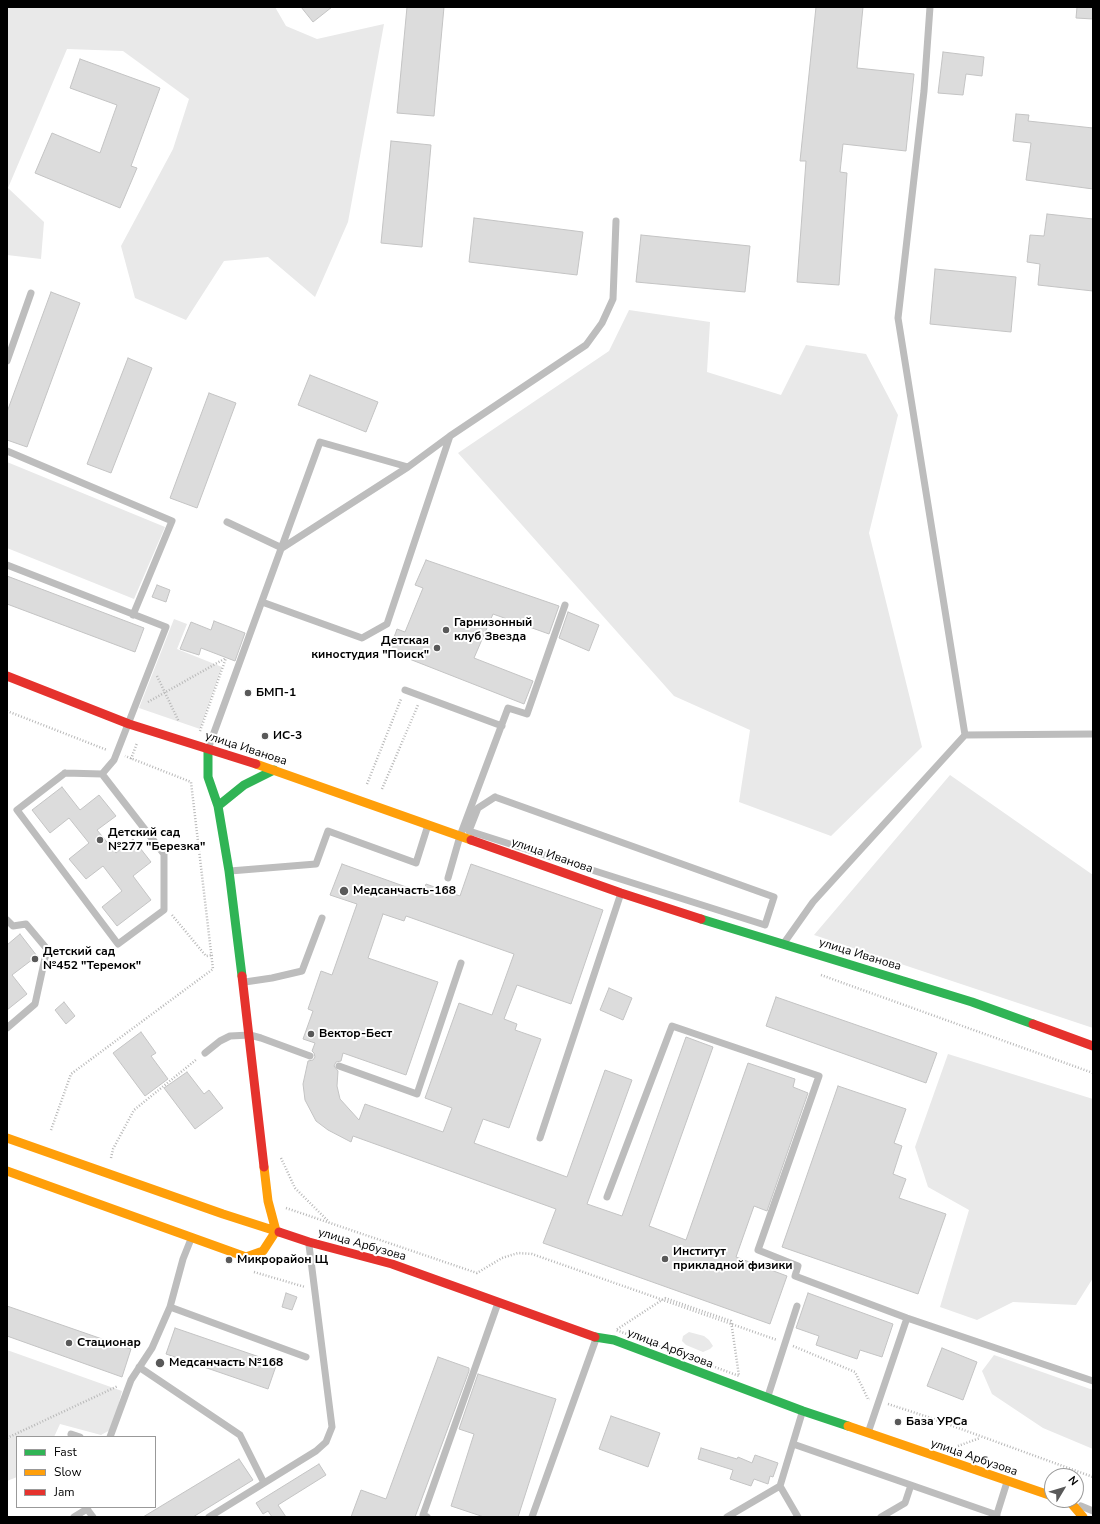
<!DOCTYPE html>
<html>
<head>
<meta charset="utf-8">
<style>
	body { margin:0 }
	#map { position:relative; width:1100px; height:1524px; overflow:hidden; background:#fff; font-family:"Nunito Sans",sans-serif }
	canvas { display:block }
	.frame { position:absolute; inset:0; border:8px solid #000; pointer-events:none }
	.legend { position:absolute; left:16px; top:1436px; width:140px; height:72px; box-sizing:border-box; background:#fff; border:1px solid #999; margin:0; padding:5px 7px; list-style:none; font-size:12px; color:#000 }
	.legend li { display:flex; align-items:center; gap:8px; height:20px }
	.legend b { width:20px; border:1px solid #999 }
	.north { position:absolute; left:1044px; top:1468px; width:40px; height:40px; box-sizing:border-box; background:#fff; border:1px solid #999; border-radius:50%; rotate:52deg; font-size:11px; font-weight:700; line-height:16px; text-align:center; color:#000 }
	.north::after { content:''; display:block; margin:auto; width:14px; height:18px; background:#595959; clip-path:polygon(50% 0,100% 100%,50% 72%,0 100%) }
</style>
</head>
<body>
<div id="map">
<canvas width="1100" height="1524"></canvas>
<div class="frame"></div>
<ul class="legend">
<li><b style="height:5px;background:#30b455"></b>Fast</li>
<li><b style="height:5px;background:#ff9f0a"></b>Slow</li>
<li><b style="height:5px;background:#e5322d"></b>Jam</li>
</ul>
<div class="north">N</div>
</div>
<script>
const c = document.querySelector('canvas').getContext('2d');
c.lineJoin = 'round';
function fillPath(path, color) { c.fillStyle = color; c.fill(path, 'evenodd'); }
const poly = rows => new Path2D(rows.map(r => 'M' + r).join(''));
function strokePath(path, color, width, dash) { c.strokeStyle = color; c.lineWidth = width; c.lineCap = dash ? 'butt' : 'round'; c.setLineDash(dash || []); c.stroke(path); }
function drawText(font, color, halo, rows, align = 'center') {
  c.font = font + ' "Nunito Sans",sans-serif'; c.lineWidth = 4; c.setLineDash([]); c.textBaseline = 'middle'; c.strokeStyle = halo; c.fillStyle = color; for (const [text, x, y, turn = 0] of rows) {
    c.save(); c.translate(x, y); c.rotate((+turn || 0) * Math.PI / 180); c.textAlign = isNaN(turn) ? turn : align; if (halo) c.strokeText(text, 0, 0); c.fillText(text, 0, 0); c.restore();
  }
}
fillPath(poly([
	[7,7,275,7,286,26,317,39,384,24,348,222,315,297,268,257,224,261,186,320,135,298,121,246,173,149,189,99,123,51,67,49,8,188,44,222,41,259,7,255],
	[629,310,710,322,707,372,781,395,806,345,866,354,898,415,869,533,922,747,831,836,739,802,750,730,674,696,458,453,609,351],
	[7,462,165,527,134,599,7,548],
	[174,619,187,624,177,649,222,667,200,729,139,708],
	[950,775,1093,875,1093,1028,814,935],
	[948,1054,1093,1099,1093,1278,1076,1305,1013,1302,977,1320,940,1307,969,1210,928,1187,915,1147],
	[689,1332,704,1336,709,1340,713,1346,710,1349,703,1352,686,1345,682,1341,683,1336],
	[7,1350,122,1391,112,1429,101,1435,60,1424,54,1437,17,1437,17,1477,7,1481],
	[994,1355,1093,1390,1093,1449,1043,1428,992,1394,982,1371]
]), '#e9e9e9');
const building = poly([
	[301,7,332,7,313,22,301,7],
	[407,7,444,7,434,116,397,113,407,7],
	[816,7,863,7,857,68,914,74,906,151,843,144,840,172,847,173,839,285,797,282,806,161,800,161,816,7],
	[1077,7,1093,7,1093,19,1076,18,1077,7],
	[943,52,984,57,982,76,966,74,963,95,938,93,943,52],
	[80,59,160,88,131,166,137,168,120,208,35,173,52,133,100,153,117,105,70,88,80,59],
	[1016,114,1029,115,1028,121,1093,128,1093,189,1026,180,1031,143,1013,141,1016,114],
	[391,141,431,145,422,247,381,243,391,141],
	[1047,214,1093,219,1093,291,1038,285,1040,264,1027,262,1030,235,1044,236,1047,214],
	[474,218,583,232,577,275,469,262,474,218],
	[641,235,750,246,745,292,636,282,641,235],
	[935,269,1016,277,1011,332,930,324,935,269],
	[51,292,80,303,27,447,7,440,7,412,51,292],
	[128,358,152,368,111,473,87,464,128,358],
	[310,375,378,402,366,432,298,405,310,375],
	[209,393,236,403,197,508,170,498,209,393],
	[426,560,559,606,549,634,493,614,474,658,533,681,524,704,389,651,397,629,405,632,423,588,415,585,426,560],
	[7,576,144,628,135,652,7,604,7,576],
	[157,585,170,590,166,602,152,597,157,585],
	[568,612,599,625,589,651,559,638,568,612],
	[214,621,245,633,235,661,201,648,199,655,180,649,191,622,211,630,214,621],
	[62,787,80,810,99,795,116,816,97,830,116,853,133,839,151,862,133,876,151,900,117,926,102,907,122,891,103,866,86,879,69,859,89,843,69,818,50,833,32,810,62,787],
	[342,864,423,893,426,884,460,896,471,864,603,910,571,1004,517,985,504,1019,517,1024,515,1030,541,1039,509,1128,483,1119,474,1143,567,1177,605,1070,632,1080,587,1204,622,1216,686,1037,713,1047,649,1226,686,1240,748,1063,795,1079,793,1087,808,1093,767,1211,754,1206,736,1257,787,1276,770,1324,543,1243,556,1209,353,1136,351,1142,328,1130,316,1121,305,1100,303,1084,308,1061,313,1060,315,1057,314,1053,312,1051,315,1043,303,1039,313,1011,308,1009,321,971,332,975,357,904,330,895,342,864],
	[383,914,404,921,406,916,514,954,492,1015,459,1003,425,1098,452,1108,443,1132,365,1104,359,1120,340,1099,337,1086,338,1071,334,1066,336,1062,341,1061,343,1053,406,1075,438,982,368,958,383,914],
	[20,934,37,956,12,975,27,994,7,1010,7,945,20,934],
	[609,988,632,998,623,1020,600,1010,609,988],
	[776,997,937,1053,926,1083,766,1026,776,997],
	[64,1002,75,1016,66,1024,55,1010,64,1002],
	[141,1032,156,1053,151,1056,168,1079,145,1096,113,1053,141,1032],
	[187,1072,204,1094,209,1090,223,1108,195,1129,164,1088,187,1072],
	[838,1086,906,1109,894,1143,902,1146,893,1174,906,1179,899,1198,946,1214,918,1294,782,1247,838,1086],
	[286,1293,297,1297,292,1310,282,1307,286,1293],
	[808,1293,893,1324,882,1357,860,1350,857,1359,816,1345,819,1336,796,1328,808,1293],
	[7,1306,131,1349,122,1377,7,1336,7,1306],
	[175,1328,277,1363,268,1389,166,1354,175,1328],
	[942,1348,977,1362,963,1400,927,1386,942,1348],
	[438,1357,469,1368,469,1371,415,1517,351,1517,361,1490,386,1499,438,1357],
	[478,1374,556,1399,518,1517,484,1517,451,1506,474,1434,459,1429,478,1374],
	[611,1416,660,1433,648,1467,599,1449,611,1416],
	[701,1448,737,1459,738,1457,752,1463,755,1455,778,1463,773,1477,770,1476,768,1484,754,1479,751,1486,730,1479,733,1470,698,1459,701,1448],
	[239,1459,253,1480,193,1517,143,1517,239,1459],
	[319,1464,326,1475,278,1505,286,1517,272,1517,268,1511,263,1514,256,1503,319,1464]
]);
fillPath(building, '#dcdcdc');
strokePath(building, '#c4c4c4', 1);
strokePath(poly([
	[157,676,179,722],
	[148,702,226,658],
	[7,711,107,750],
	[200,731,226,658],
	[131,759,137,743],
	[367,784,401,699],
	[382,789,418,705],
	[172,915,206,956,213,955],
	[821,975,1093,1073],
	[51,1130,71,1074,213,969,191,782,125,756],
	[111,1158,113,1149,134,1110,197,1059],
	[281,1158,295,1188,329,1222],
	[286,1208,477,1273,502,1258,518,1253,532,1254,777,1340],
	[254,1272,305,1287],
	[665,1298,731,1321,739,1376,616,1330,665,1298],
	[793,1346,855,1372,868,1399,870,1399],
	[888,1404,928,1417,1093,1477],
	[7,1438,118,1386],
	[958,1446,980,1438]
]), '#b8b8b8', 2.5, [1, 2]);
strokePath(poly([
	[930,7,924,91,898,318,965,735],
	[7,361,31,293],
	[7,451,172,521,133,615],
	[227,522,282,548,408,467],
	[7,565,166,627,114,760,102,774],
	[262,602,362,638,387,624,450,436],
	[405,690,502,726],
	[208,749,320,442,408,467,450,436,586,345,602,323,613,299,616,221],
	[65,773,102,774,164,854,164,910,118,944,17,810,65,773],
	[495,797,774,897,765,925,469,831,478,808,495,797],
	[230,871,316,864,328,831,416,863,428,825],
	[448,878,460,836,508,708,527,714,565,605],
	[7,920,13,926,26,924,47,949,35,1004,7,1028],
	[784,943,813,902,965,735,1093,734],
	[245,982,272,978,302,971,322,918],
	[205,1053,220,1041,230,1036,250,1035,261,1038,310,1056],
	[339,1066,417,1094,461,963],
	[540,1138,621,893],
	[607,1197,672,1026,819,1076,758,1250,798,1266,795,1276,907,1318,1093,1381],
	[170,1307,306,1357],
	[139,1367,240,1435,264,1483],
	[768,1396,797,1306],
	[868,1433,907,1318],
	[71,1434,80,1437],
	[110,1437,131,1380,152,1348,170,1307,183,1259,191,1239],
	[793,1444,997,1515],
	[780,1486,798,1517],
	[1081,1506,1093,1511],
	[87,1509,93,1517],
	[74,1517,87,1509,88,1507],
	[209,1517,316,1451,326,1442,332,1427,309,1245],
	[427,1517,423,1515,498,1303],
	[532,1517,596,1339],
	[727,1517,780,1486,802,1413],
	[881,1517,905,1503,911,1485],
	[996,1517,1007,1482]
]), '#bdbdbd', 7);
strokePath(poly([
	[208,750,208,777,218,806,229,871,242,976],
	[218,806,244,785,274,770],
	[701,919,972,1002,1033,1024],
	[595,1337,614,1340,803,1411,848,1426]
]), '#30b455', 9);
strokePath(poly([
	[256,764,471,840],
	[7,1138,223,1214,279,1232],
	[264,1167,268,1201,276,1231],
	[7,1171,246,1257,263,1251,276,1231],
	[848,1426,1052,1496],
	[1062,1500,1071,1503,1083,1517]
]), '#ff9f0a', 9);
strokePath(poly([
	[7,676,129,724,256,764],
	[471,840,621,893,701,919],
	[242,976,264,1167],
	[1033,1024,1093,1046],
	[279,1232,309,1242,392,1264,595,1337]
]), '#e5322d', 9);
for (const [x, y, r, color] of [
	[446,630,4,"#595959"],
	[437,648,4,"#595959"],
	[248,693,4,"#595959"],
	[265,736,4,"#595959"],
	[100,840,4,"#595959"],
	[344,891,5,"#595959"],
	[35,959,4,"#595959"],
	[311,1034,4,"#595959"],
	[665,1259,4,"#595959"],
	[229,1260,4,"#595959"],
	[69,1343,4,"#595959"],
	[160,1363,5,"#595959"],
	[898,1422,4,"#595959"]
]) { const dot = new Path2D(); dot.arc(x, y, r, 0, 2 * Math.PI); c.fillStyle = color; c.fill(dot); strokePath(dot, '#fff', 1.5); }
drawText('bold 12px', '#000', '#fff', [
	["Гарнизонный",454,623],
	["клуб Звезда",454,637],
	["Детская",429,641,"right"],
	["киностудия \"Поиск\"",429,655,"right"],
	["БМП-1",256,693],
	["ИС-3",273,736],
	["Детский сад",108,833],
	["№277 \"Березка\"",108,847],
	["Медсанчасть-168",353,891],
	["Детский сад",43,952],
	["№452 \"Теремок\"",43,966],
	["Вектор-Бeст",319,1034],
	["Институт",673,1252],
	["прикладной физики",673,1266],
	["Микрорайон Щ",237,1260],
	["Стационар",77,1343],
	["Медсанчасть №168",169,1363],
	["База УРСа",906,1422]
], 'left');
drawText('12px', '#000', '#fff', [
	["улица Иванова",246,749,18],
	["улица Иванова",552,856,19],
	["улица Иванова",860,955,17],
	["улица Арбузова",362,1245,16],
	["улица Арбузова",670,1349,21],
	["улица Арбузова",974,1458,19]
]);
</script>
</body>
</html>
